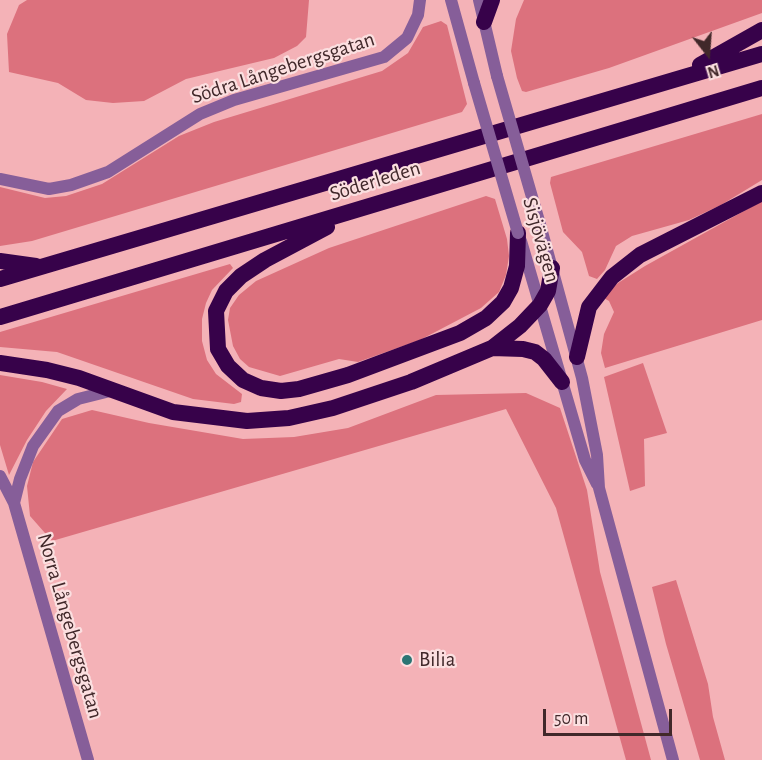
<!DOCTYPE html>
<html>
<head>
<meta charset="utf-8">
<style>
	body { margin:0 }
	#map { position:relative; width:762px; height:760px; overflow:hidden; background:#f4b2b7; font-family:"Alegreya Sans",sans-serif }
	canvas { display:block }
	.north { position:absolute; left:678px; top:24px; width:60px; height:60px; -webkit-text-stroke:4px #fbdfe0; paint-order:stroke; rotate:163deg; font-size:16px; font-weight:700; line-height:24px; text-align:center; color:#41282a }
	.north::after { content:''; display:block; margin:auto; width:21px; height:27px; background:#41282a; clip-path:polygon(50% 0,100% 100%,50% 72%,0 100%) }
	.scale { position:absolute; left:543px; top:709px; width:129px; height:27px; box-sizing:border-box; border:3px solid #41282a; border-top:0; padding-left:8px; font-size:18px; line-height:21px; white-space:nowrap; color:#41282a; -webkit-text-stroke:4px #fbdfe0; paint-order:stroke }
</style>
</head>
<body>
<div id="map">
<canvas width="762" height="760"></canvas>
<div class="north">N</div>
<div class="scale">50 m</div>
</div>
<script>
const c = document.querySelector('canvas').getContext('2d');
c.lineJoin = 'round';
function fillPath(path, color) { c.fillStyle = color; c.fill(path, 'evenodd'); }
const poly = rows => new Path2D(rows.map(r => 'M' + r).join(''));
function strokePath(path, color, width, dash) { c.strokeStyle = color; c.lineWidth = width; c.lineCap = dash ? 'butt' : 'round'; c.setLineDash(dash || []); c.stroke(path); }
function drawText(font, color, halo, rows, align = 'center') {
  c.font = font + ' "Alegreya Sans",sans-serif'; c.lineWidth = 4.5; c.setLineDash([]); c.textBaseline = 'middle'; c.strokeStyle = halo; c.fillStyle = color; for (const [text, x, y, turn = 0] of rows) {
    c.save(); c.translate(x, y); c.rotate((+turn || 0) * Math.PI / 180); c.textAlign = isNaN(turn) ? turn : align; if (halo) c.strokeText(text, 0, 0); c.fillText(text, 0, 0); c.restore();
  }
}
fillPath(poly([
	[27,0,309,0,306,37,297,46,274,58,186,79,144,101,113,103,86,100,58,83,9,72,7,34,19,5],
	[524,0,762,0,762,13,609,68,526,92,522,91,517,78,511,51,516,19],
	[441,21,447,25,467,104,462,112,32,241,0,246,0,187,45,198,66,196,102,184,179,136,214,122,382,71,408,53,423,27],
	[762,114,762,180,721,205,689,220,632,236,616,246,605,270,597,279,589,276,582,252,563,232,550,183,551,177],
	[486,196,495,199,507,239,509,256,506,275,499,292,481,308,420,340,358,362,339,359,280,376,249,367,240,359,233,346,228,320,230,308,239,295,256,281,329,248],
	[762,201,762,320,605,368,601,353,604,334,614,312,609,301,602,297,618,283,645,266],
	[230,264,233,268,212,290,206,303,202,319,202,341,207,360,216,374,242,394,241,402,234,404,193,399,57,352,0,347,0,332],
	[643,363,667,433,644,439,645,486,630,491,604,377],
	[0,375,42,382,67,389,46,411,27,440,9,475,0,445],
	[526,393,560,408,587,490,600,572,651,760,626,760,556,508,506,409,52,541,30,516,27,486,33,462,62,419,92,410,149,423,243,439,294,437,348,428,436,395],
	[676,580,708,684,713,717,725,760,700,760,666,644,652,587]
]), '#dc717d');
strokePath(poly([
	[0,179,49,189,71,185,108,172,200,114,234,100,384,57,407,38,418,15,420,0],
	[0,476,14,503,88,760],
	[14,503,20,479,33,446,58,411,78,399,114,390]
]), '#865e99', 12);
strokePath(poly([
	[451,0,474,83],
	[479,0,497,76],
	[541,228,582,378,597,455,599,488,673,760],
	[521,241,585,460,597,484]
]), '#865e99', 12);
strokePath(poly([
	[484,22,492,0],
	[700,65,762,30],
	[327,227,265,260,241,276,226,291,216,311,218,349,228,366,243,380,261,388,281,391,299,389,348,375,460,333,486,318,503,302,511,288,517,266,518,233],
	[0,261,36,266],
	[0,279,762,54],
	[0,317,762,88],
	[492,348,523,349,535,352,544,359,562,382],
	[577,357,589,307,612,277,640,255,762,193],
	[0,363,47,370,79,378,173,412,247,421,289,418,333,408,411,382,492,348,520,326,540,305,548,291,552,268]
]), '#37024a', 16);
strokePath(poly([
	[497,76,541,228],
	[474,83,518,233]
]), '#865e99', 12);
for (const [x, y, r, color] of [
	[407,660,6,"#2b7574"]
]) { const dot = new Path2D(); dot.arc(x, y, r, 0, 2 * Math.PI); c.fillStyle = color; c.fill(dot); strokePath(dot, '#fbdfe0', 2); }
drawText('21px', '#41282a', '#fbdfe0', [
	["Södra Långebergsgatan",283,68,-18],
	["Söderleden",375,181,-17],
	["Sisjövägen",541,240,74],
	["Norra Långebergsgatan",70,626,74]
]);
drawText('21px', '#41282a', '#fbdfe0', [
	["Bilia",419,660]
], 'left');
</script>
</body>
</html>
